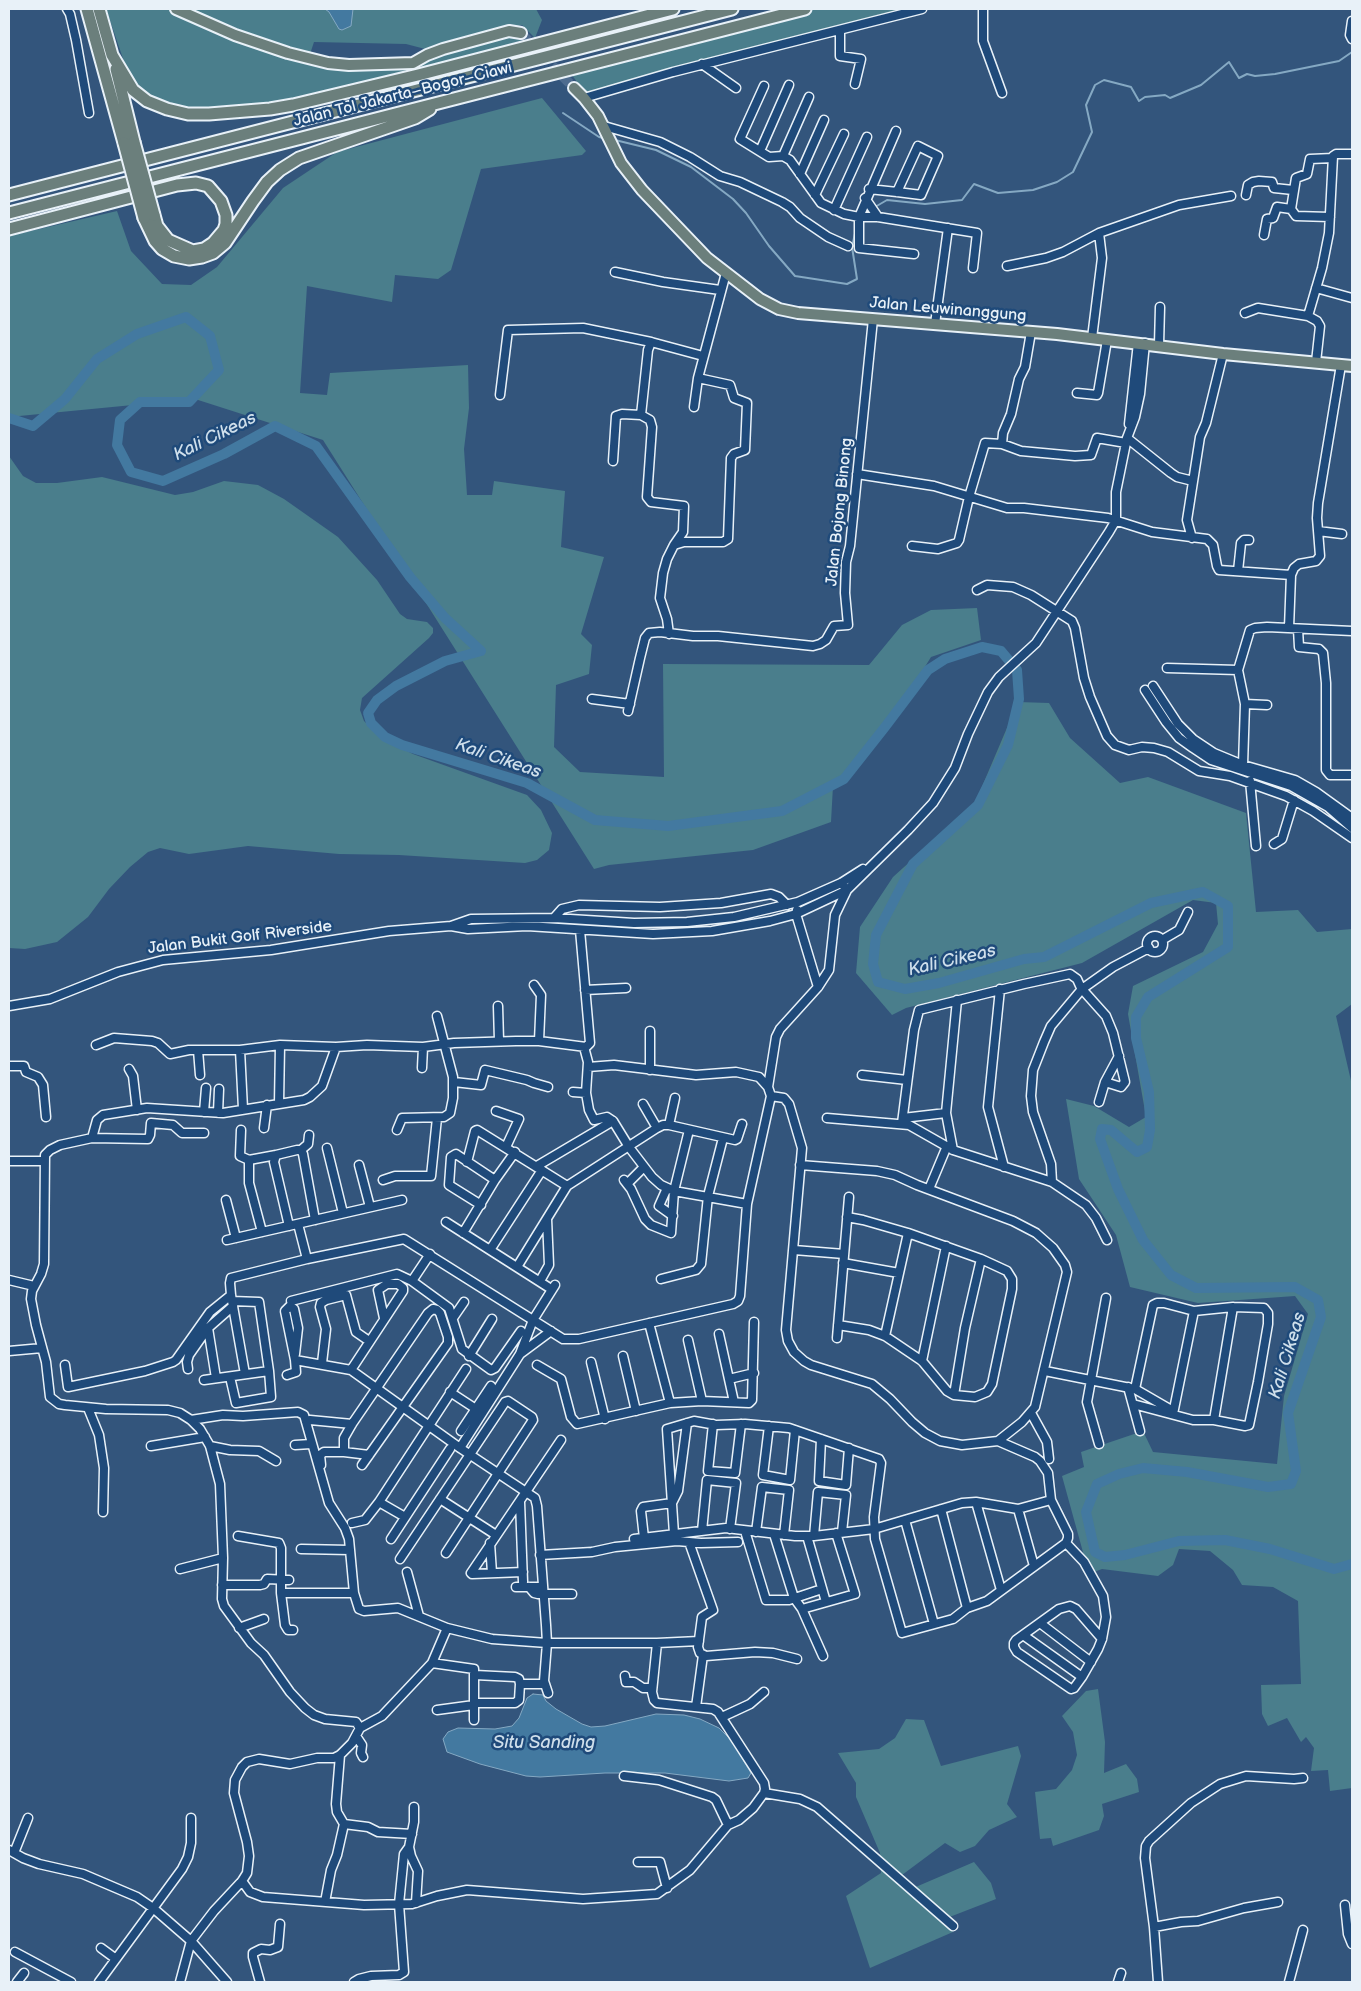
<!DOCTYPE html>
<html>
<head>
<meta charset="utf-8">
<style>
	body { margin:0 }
	#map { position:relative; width:1361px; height:1991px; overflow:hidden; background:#33557c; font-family:"Balsamiq Sans",sans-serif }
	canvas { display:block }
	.frame { position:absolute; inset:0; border:10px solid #e8f1f8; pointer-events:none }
</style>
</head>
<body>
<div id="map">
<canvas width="1361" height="1991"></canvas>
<div class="frame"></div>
</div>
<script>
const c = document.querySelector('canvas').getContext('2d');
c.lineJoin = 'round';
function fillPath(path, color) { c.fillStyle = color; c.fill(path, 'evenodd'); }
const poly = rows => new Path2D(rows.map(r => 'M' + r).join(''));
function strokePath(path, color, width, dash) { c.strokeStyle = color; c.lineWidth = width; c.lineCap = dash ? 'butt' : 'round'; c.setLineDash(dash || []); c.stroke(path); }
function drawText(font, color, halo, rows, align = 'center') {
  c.font = font + ' "Balsamiq Sans",sans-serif'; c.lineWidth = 5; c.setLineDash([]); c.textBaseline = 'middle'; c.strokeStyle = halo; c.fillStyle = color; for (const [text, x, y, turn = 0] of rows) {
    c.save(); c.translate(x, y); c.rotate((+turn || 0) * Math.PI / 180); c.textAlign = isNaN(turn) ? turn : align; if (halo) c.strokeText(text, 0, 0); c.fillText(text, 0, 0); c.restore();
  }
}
fillPath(poly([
	[106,9,168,9,194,21,349,69,431,55,516,34,523,40,420,71,272,108,186,110,155,102,130,79],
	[188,9,536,9,542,20,535,38,522,25,429,50,406,44,314,42,310,54,280,46],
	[805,9,907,9,822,30,593,95,584,91,568,70],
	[542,98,586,151,582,155,481,169,451,270,438,279,395,275,392,302,307,286,300,393,327,395,330,373,468,365,469,408,464,449,467,495,492,495,494,481,565,491,561,547,604,557,581,634,592,645,589,674,556,685,554,747,580,772,664,777,663,664,869,665,902,625,931,610,977,608,981,640,931,657,882,737,833,786,831,822,753,850,609,865,594,869,323,440,195,399,9,417,9,236,117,211,131,251,162,284,191,285,217,267,283,188,337,152],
	[9,456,23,476,36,483,57,483,102,477,175,495,193,492,224,481,258,485,284,499,338,537,377,580,400,614,407,619,427,622,433,628,433,633,429,638,362,698,360,710,364,721,380,737,413,754,527,795,541,810,552,833,549,850,537,860,525,863,399,855,339,854,248,846,189,854,160,848,148,852,130,867,109,889,88,917,57,942,25,949,9,948],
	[1018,702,1049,703,1070,738,1120,783,1148,777,1246,813,1256,912,1298,910,1317,932,1352,929,1352,1004,1336,1016,1352,1085,1352,1788,1330,1791,1328,1770,1311,1771,1314,1748,1306,1737,1301,1742,1287,1718,1268,1726,1262,1714,1261,1685,1301,1684,1298,1601,1273,1587,1242,1585,1233,1570,1210,1551,1179,1549,1173,1565,1158,1576,1102,1569,1089,1574,1062,1476,1084,1467,1081,1452,1143,1431,1153,1452,1277,1464,1284,1396,1308,1314,1295,1296,1198,1303,1130,1287,1116,1235,1079,1179,1066,1099,1094,1106,1129,1127,1146,1117,1128,1014,1133,986,1203,952,1218,924,1216,903,1193,900,1082,963,906,1008,892,1015,856,973,860,927,893,877,975,803],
	[1098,1689,1105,1742,1104,1773,1126,1764,1137,1779,1139,1792,1102,1804,1104,1816,1099,1830,1053,1846,1051,1838,1040,1839,1035,1792,1056,1789,1072,1770,1077,1755,1073,1732,1062,1716,1086,1691],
	[906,1719,924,1720,941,1766,1018,1746,1021,1756,1007,1804,1017,1817,989,1830,975,1846,960,1852,945,1843,902,1875,911,1889,974,1862,991,1883,996,1899,947,1918,953,1932,870,1968,846,1896,881,1873,880,1853,856,1797,856,1783,838,1753,879,1749,895,1738]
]), '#4a7e8c');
const water = poly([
	[325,9,353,9,351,26,342,30,339,29,329,12,325,9],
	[533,1694,543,1695,546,1701,556,1709,582,1724,591,1727,605,1726,656,1714,684,1715,700,1719,719,1728,731,1740,751,1773,748,1778,729,1781,665,1773,605,1773,540,1777,526,1776,480,1764,447,1752,443,1739,448,1732,458,1728,495,1729,512,1726,519,1718,527,1698,533,1694]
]);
fillPath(water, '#4379a0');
strokePath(water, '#85a9c3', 1);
strokePath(poly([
	[563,113,599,137,603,138],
	[615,140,656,150,691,167,733,199,746,213,769,246,795,276,847,284,857,279,852,247,856,229],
	[875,207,887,200,925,204,962,200,974,184,998,193,1033,190,1057,182,1073,172,1092,132,1086,105,1095,85,1104,80,1131,87,1139,101,1145,97,1165,95,1170,98,1201,85,1229,62,1239,78,1247,74,1255,76,1275,74,1339,61,1352,52]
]), '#85a9c3', 2);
strokePath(poly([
	[9,418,33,426,65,399,97,359,137,334,186,317,210,336,219,370,189,402,140,402,120,420,117,445,131,472,163,481,224,454,275,426,316,446,410,577,445,618,481,651,445,661,396,686,377,700,368,713,371,723,385,737,402,745,527,783,595,820,668,826,782,811,844,779,885,727,928,670,945,659,982,647,1001,651,1017,670,1019,699,1008,745,978,805,913,864,876,935,873,964,878,982,905,989,939,983,1024,959,1044,957,1151,903,1203,892,1228,906,1228,947,1148,997,1136,1017,1136,1038,1149,1092,1150,1130,1147,1147,1137,1152,1111,1130,1102,1129,1100,1139,1118,1189,1143,1240,1171,1275,1196,1288,1295,1287,1318,1300,1321,1317,1288,1413,1296,1471,1291,1484,1268,1487,1187,1472,1143,1468,1119,1474,1097,1484,1086,1512,1095,1552,1105,1557,1125,1555,1179,1541,1225,1540,1270,1549,1334,1569,1352,1564]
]), '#4379a0', 10);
strokePath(poly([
	[521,33,574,88]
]), '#4e6c8f', 10, [10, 5]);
const minor = poly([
	[67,9,70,14,76,40,89,113],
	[983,9,983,41,1002,93],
	[1352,21,1350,35,1352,39],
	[840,30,840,56,861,59,855,84],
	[702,64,736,88],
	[764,86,740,139,769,157,783,156,790,160,821,203,844,214,859,217,878,217,977,233,973,268],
	[584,98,673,72,922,9],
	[604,126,660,142,690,157,720,176,740,182,782,202,790,207,800,218,828,237,848,246],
	[896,131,859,217,859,248,914,254],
	[760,151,789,85],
	[783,156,809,97],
	[800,174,824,120],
	[869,189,897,192,921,195,938,156,918,146,897,192],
	[815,195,844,134],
	[1246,195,1248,185,1253,182,1259,181,1272,182,1274,188,1293,190],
	[865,198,878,217],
	[1291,209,1296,178,1307,174,1310,159,1333,158],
	[834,210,867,137],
	[1264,235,1267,219,1273,218,1277,207,1291,209,1296,216,1330,217],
	[1007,266,1046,258,1063,252,1099,233],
	[615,272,663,282,720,290],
	[1316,288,1352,298],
	[1245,313,1258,308,1308,316,1322,268,1329,233,1333,156,1336,154,1352,154],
	[1308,316,1317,321,1320,326,1316,362],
	[935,324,948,228],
	[1092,338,1102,258,1099,233,1179,205,1231,196],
	[1159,345,1160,307],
	[1077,393,1097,395,1098,393,1107,340],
	[500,395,508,330,583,328,651,342],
	[694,407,698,378],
	[1129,424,1138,343],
	[1127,438,1171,473,1177,477,1193,481],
	[1002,444,1003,433,1011,414,1019,379,1025,367,1031,332],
	[613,461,616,416,622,414,641,415],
	[857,474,934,486,1007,508,1024,508,1108,518,1152,532,1207,539,1213,545,1217,566,1219,570,1291,575],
	[1318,531,1342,534],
	[1192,538,1187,520,1200,437,1206,423,1223,354],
	[674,545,683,532,684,506,651,502,647,497,652,427,650,420,641,415,648,350,651,342,703,356],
	[912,546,938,549,957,543,959,540,969,497,985,443,1002,444,1021,451,1075,456,1091,455,1097,438,1126,443],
	[1238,571,1241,543,1244,540,1249,540],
	[977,590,987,585,1013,587,1031,595,1072,621,1075,628,1084,678,1090,697,1107,736,1115,745,1129,750,1142,747,1154,748,1168,752,1199,771,1230,776,1286,796,1313,811,1352,838],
	[1289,628,1291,575,1294,568,1299,564,1316,561,1320,556,1317,518,1318,503,1341,365],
	[1298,629,1299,647,1319,649,1323,653,1326,683,1326,770,1330,775,1352,775],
	[669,634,667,619,660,598,663,573,667,559,674,545,684,542,723,542,728,539,731,458,734,454,745,450,747,403,734,398,730,385,698,378,726,273],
	[1167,668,1238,670],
	[1153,686,1178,724,1193,739,1214,753,1243,765,1295,780,1316,792,1352,818],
	[1145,690,1166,722,1179,738,1193,748,1211,760,1291,786,1328,807,1352,828],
	[592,699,630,704],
	[1245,704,1267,705],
	[628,711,640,658,645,638,649,633,660,632,693,636,718,636,813,646,820,644,826,640,834,626,848,625,845,593,846,562,850,546,873,319],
	[1241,769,1243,765,1245,704,1238,670,1250,630,1255,628,1267,627,1352,631],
	[1250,781,1256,846],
	[1274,844,1282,839,1294,800],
	[797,910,796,914,818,987],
	[554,918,562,909,579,905,660,907,721,903,771,894,779,897,787,905],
	[451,926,468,929,527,926,653,934,712,931,770,921,796,914,847,890,908,830,933,803,955,768,968,734,988,692,999,677,1036,643,1109,532,1116,520,1116,492,1127,438,1135,417,1140,394,1145,343],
	'1147 944a8 8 0 1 1 16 0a8 8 0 1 1-16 0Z',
	[1162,940,1179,930,1188,912],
	[534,985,541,995,539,1041],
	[1000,989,988,1107,1004,1167],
	[585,990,626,988],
	[9,1006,50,999,118,972,163,960,271,950,389,931,451,926,471,919,554,918,634,923,687,922,734,917,798,902,841,883,863,869],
	[498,1006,499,1041],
	[96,1045,114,1038,152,1041,158,1043,170,1054,189,1050,240,1050,280,1045,336,1047],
	[584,1047,588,1062,586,1093,589,1110,594,1120,607,1117,613,1121],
	[198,1050,200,1075],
	[240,1050,243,1109],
	[9,1066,24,1066,26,1072,38,1077,43,1085,46,1117],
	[588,1067,614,1065,696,1075,736,1072,759,1077,768,1087],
	[422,1068,423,1047],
	[129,1069,133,1076,137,1110],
	[650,1070,650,1031],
	[862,1075,907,1080],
	[454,1082,481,1085,485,1070,527,1080,534,1083,548,1087],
	[573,1092,586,1093],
	[1099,1102,1105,1082,1119,1056],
	[279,1104,280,1045],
	[643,1104,657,1128],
	[496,1111,519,1119,506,1147],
	[204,1112,206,1088],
	[218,1113,219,1089],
	[827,1118,909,1125,953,1150,1052,1182,1086,1205,1096,1218,1107,1240],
	[903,1118,946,1113],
	[902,1123,914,1030,919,1010,1024,984,1070,974,1077,979,1081,988,1106,1016,1113,1033,1125,1082,1121,1087,1105,1082],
	[669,1125,675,1098],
	[264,1128,267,1105],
	[241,1130,240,1156,249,1160],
	[397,1130,402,1118,444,1117,450,1113,453,1098,453,1077,437,1016],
	[92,1138,148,1139,150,1135,151,1123,173,1125,182,1133,204,1133],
	[327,1148,343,1213],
	[301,1150,308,1144,309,1135],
	[953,1150,946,1113,957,1000],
	[9,1161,44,1161],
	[467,1162,475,1131,477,1130,567,1186],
	[359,1165,370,1207],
	[800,1165,877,1171,895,1175,917,1185,1013,1221,1036,1233,1053,1248,1065,1265,1067,1272,1035,1407,1022,1422,998,1441],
	[537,1166,613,1121,629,1147,652,1177,661,1185,674,1191,747,1204],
	[383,1180,395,1176,431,1176,437,1118],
	[624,1180,631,1189,645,1219,651,1225,671,1233,674,1191,689,1130],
	[1052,1182,1051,1164,1033,1112,1031,1096,1033,1070,1044,1042,1051,1026,1082,989,1113,967,1149,948],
	[628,1183,644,1167],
	[667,1188,659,1206,673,1216],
	[929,1189,947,1146],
	[226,1200,236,1238],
	[481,1205,449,1185,451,1157,456,1154,495,1180],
	[446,1222,548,1287],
	[298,1224,307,1259],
	[289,1226,274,1162,276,1155,297,1150,301,1150,303,1154,315,1220],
	[262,1232,249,1183,249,1160,276,1155],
	[463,1233,495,1180,515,1152],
	[227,1240,402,1200],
	[490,1250,542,1170],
	[794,1250,844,1254],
	[843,1263,899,1273],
	[517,1267,567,1186,657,1128,663,1125,669,1125,735,1140,737,1139,742,1124],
	[661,1279,696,1270,701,1264,708,1196,723,1138],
	[9,1280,34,1286],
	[412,1281,430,1254],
	[540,1281,549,1265,547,1219],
	[291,1301,397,1274,412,1281,449,1308,462,1349,491,1370,495,1368,521,1331],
	[453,1318,464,1302],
	[649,1323,670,1403],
	[838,1325,869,1330,885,1336,922,1361,947,1391,954,1395,975,1397,987,1392,992,1384,1012,1289,1012,1279,1007,1271,981,1259,908,1233,863,1220,847,1217],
	[208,1328,216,1378],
	[719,1334,734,1402],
	[885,1336,908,1233],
	[837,1338,849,1197],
	[688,1340,702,1401],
	[9,1351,42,1348],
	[295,1354,298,1328,294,1309,290,1306,285,1311,295,1360,351,1370,460,1448,535,1498,537,1506,546,1625,547,1643,544,1681,548,1693],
	[520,1354,551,1331],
	[469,1356,492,1319],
	[623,1356,636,1411],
	[922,1361,946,1246],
	[591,1362,605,1419],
	[322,1363,326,1329,320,1307,321,1303,326,1300,346,1295,356,1332,369,1341],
	[65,1365,68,1387,145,1371,173,1362,176,1360,210,1312,231,1295],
	[537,1365,561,1379,571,1417,577,1424,670,1403,702,1401,749,1403,752,1400,754,1322],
	[188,1369,187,1362,189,1355,208,1328,233,1306],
	[351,1370,403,1291,403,1288,398,1284,387,1284,378,1290,384,1318],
	[1045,1371,1135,1389,1173,1411],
	[245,1374,231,1295,230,1283,231,1278,307,1259,404,1239,563,1339,579,1339,733,1304,738,1301,740,1296,747,1204,771,1096,768,1087,776,1037,780,1029,818,987,829,970,835,915,847,890,841,883],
	[287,1375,296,1372,295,1360],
	[230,1377,236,1403,271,1397,269,1371,259,1302,232,1301],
	[729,1379,754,1373],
	[204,1380,269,1371],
	[1128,1387,1140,1431],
	[450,1392,476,1409],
	[954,1395,965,1328,981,1259],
	[1133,1404,1193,1420,1214,1420,1245,1426,1249,1425,1258,1382,1268,1324,1268,1313,1264,1308,1233,1307,1194,1311,1164,1303,1157,1303,1153,1305,1135,1389],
	[88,1408,99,1435,104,1468,103,1512],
	[1031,1413,1047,1442,1049,1459],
	[1173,1414,1194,1311],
	[191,1420,223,1415,243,1416,298,1412,304,1415,329,1503,345,1528,349,1539,354,1593,359,1609,364,1611,398,1608,447,1628,492,1639,547,1643,657,1643,652,1692,654,1700,657,1703,713,1709,718,1712,764,1783,765,1789,764,1793,753,1808,739,1820,728,1825,690,1870,657,1894,583,1899,467,1890,437,1896,412,1904,364,1905,263,1897,250,1892,242,1881],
	[310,1420,352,1424],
	[1214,1420,1233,1307],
	[713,1424,708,1471,735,1473,741,1424],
	[769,1426,763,1475,790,1480,795,1430],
	[461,1431,491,1386],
	[821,1439,819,1481,846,1485,849,1448],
	[1099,1444,1087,1402,1106,1298],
	[295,1445,311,1444],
	[151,1446,205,1437],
	[210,1446,230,1450,259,1451,276,1461],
	[460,1448,520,1354,533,1320,555,1285],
	[344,1452,344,1438,352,1424,428,1313,433,1309,437,1310,440,1313,448,1337,448,1343,362,1465],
	[321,1465,320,1455,324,1452,344,1452,369,1455],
	[440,1499,496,1535],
	[379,1502,405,1517],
	[520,1502,523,1582],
	[976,1502,1001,1590],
	[941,1509,967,1608],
	[1018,1509,1034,1566],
	[905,1520,934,1624],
	[352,1523,365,1520,379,1502,466,1369],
	[702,1531,707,1480,736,1483,730,1529],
	[745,1531,766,1600,789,1600,822,1589],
	[756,1532,762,1487,789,1490,784,1535],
	[674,1534,667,1429,694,1421,716,1425,745,1424,789,1428,879,1459,881,1463,874,1517,875,1539,902,1633,953,1619,967,1608,987,1601,1066,1543,1068,1538,1068,1534,1051,1500,1048,1473,1040,1461,1035,1457,998,1441,962,1445,940,1441,925,1433,912,1422,890,1399,872,1384,811,1365,804,1361,794,1352,788,1341,786,1330,802,1148,789,1104,784,1098,771,1096],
	[774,1534,794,1598,802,1609],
	[238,1536,279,1543,281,1548,281,1593,354,1593],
	[807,1536,826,1602],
	[814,1536,818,1492,846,1495,842,1532],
	[644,1538,641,1511,643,1507,672,1503,678,1491,687,1423],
	[391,1539,450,1449],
	[634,1539,726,1528,795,1536,814,1536,874,1529,962,1503,976,1502,1018,1509,1051,1500],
	[689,1542,713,1610,702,1617,698,1647,700,1653,706,1656,755,1652,773,1653,797,1659],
	[490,1543,492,1573],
	[1066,1543,1084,1562,1103,1596,1106,1617,1102,1639,1098,1649,1082,1677,1074,1688,1071,1689,1017,1652,1014,1647,1014,1643,1016,1640,1059,1609,1070,1606,1076,1609,1102,1639],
	[301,1549,350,1550],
	[540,1555,592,1552,615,1547,677,1541,701,1543,738,1542],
	[400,1559,505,1402,508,1401,532,1417,533,1420,446,1553],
	[180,1569,223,1558],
	[407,1572,419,1616],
	[523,1572,472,1574,471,1573,561,1440],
	[222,1585,260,1585,264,1584,267,1579,289,1580],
	[516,1587,543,1587],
	[529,1587,534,1593,538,1594,572,1594],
	[281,1593,285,1625,288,1630,293,1630],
	[1040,1623,1091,1662],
	[239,1628,264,1619],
	[1023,1635,1082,1677],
	[657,1643,699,1641],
	[823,1656,802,1609,855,1594,836,1533],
	[432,1663,474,1669,474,1720],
	[625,1676,626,1682,634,1682,643,1688,652,1688],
	[520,1684,544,1684],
	[474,1703,515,1703,519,1700,520,1684,519,1679,515,1677,475,1675],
	[696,1707,703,1655],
	[437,1710,474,1705],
	[722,1717,750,1704,764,1692],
	[360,1728,356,1722,325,1719,314,1715,305,1708,290,1692,264,1655,251,1643,224,1606,222,1599,223,1558,220,1484,210,1446,200,1429,191,1420,180,1413,168,1410,106,1409,65,1405,59,1404,50,1397,46,1362,36,1325,31,1299,32,1291,41,1274,44,1264,45,1155,50,1150,60,1145,92,1138,97,1120,103,1115,147,1108,223,1113,304,1100,310,1097,322,1086,336,1047,367,1045,423,1047,454,1043,516,1041,539,1041,586,1047,590,1043,580,930],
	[356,1736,362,1745,361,1753,363,1757],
	[340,1755,336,1804,337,1812,344,1824,368,1827,378,1832,412,1834],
	[624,1776,659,1780,712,1797,716,1800,728,1825],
	[764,1793,800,1799,817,1807,953,1926],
	[414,1807,414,1822,409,1847,411,1856,418,1871,416,1903],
	[9,1850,23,1858,39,1864,83,1874,137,1897,153,1908,191,1941,227,1982],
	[14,1853,28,1818],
	[638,1862,660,1862,667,1888],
	[325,1902,331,1870,337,1855,344,1824],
	[1345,1905,1348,1934,1352,1944],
	[1154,1927,1181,1922,1198,1921,1244,1908,1278,1902],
	[101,1948,116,1959],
	[15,1952,71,1982],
	[17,1982,24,1973],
	[99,1982,182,1869,188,1857,191,1843,191,1818],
	[180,1982,191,1941,214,1911,242,1881,247,1873,249,1856,247,1842,234,1793,235,1780,242,1767,247,1762,259,1759,290,1764,317,1758,334,1758,340,1755,352,1743,360,1728,382,1716,432,1663,447,1628],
	[260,1982,253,1957,253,1953,261,1949,270,1950,278,1947,280,1924],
	[354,1982,359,1979,371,1976,399,1975,404,1972,399,1904,404,1854,409,1847],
	[1118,1982,1121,1973],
	[1158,1982,1154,1927,1145,1858,1146,1846,1149,1841,1191,1803,1220,1784,1246,1776,1294,1779,1303,1778],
	[1289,1982,1303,1930]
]);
const major = poly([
	[176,9,235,35,288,53,328,63,349,65,413,63,427,55,443,49,509,31,521,33],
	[574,88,584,98,598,116,621,163,642,190,707,258,760,299,779,309,798,313,1057,334,1223,354,1352,366]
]);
const highway = poly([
	[87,9,124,143],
	[99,9,112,55,133,90,147,101,167,109,188,114,209,114,270,109,293,105,418,75,673,9],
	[116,69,134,142],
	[9,195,732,9],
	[9,213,805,9],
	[144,218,155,241,162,249,174,256,189,259,202,257,213,253,225,243,253,201,267,182,280,170,299,158,415,118,430,109],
	[9,229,177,185,196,183,208,186,221,201,226,215,226,224,224,230,213,243,204,249,193,251,168,240,157,226,154,215]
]);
strokePath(minor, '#e8f1f8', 11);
strokePath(major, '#e8f1f8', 14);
strokePath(highway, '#e8f1f8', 15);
strokePath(minor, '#1f4a7a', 8);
strokePath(major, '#6b7f7c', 10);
strokePath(highway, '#6b7f7c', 11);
const highwayBridge = poly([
	[134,142,154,215],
	[124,143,144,218]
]);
strokePath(highwayBridge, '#e8f1f8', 15, []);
strokePath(highwayBridge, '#6b7f7c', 11);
drawText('16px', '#e8f1f8', '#1f4a7a', [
	["Jalan Tol Jakarta–Bogor–Ciawi",403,95,-14],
	["Jalan Leuwinanggung",948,310,5],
	["Jalan Bojong Binong",840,512,-84],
	["Jalan Bukit Golf Riverside",240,938,-7]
]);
drawText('italic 18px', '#cfdfeb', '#1f4a7a', [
	["Kali Cikeas",215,437,-26],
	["Kali Cikeas",498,759,19],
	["Kali Cikeas",952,961,-13],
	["Kali Cikeas",1288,1356,-73],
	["Situ Sanding",544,1743]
]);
</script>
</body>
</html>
